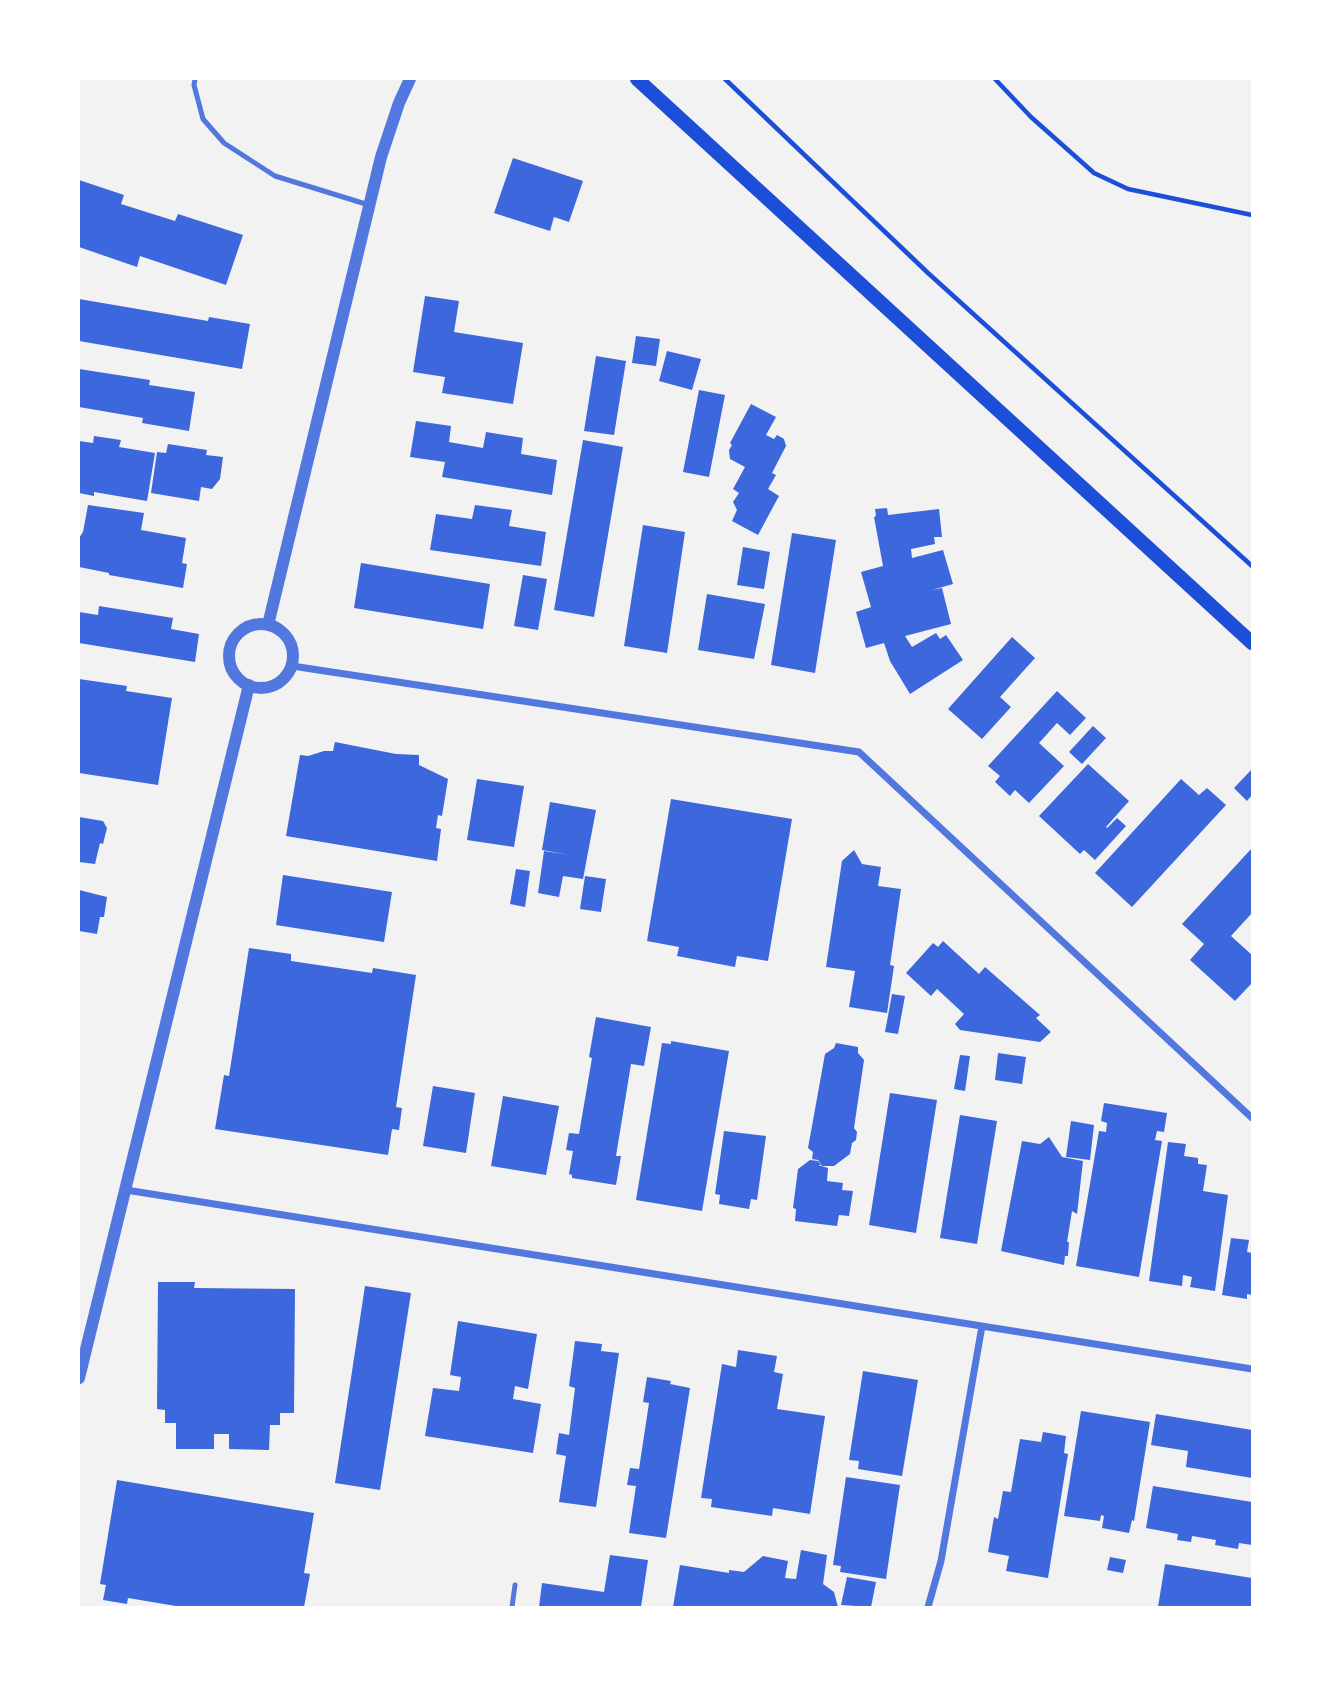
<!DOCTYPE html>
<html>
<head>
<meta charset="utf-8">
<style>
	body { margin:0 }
	#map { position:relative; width:1331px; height:1686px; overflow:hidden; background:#f2f2f2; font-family:Karla,sans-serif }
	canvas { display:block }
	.frame { position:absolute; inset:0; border:80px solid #fff; pointer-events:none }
</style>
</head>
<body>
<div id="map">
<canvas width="1331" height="1686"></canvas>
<div class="frame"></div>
</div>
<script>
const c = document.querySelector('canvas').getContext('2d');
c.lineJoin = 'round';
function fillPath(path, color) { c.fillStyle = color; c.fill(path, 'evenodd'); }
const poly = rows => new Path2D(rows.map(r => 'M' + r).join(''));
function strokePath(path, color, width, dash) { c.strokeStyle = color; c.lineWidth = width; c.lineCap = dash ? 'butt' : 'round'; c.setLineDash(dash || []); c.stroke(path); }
fillPath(poly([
	[513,158,583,181,569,222,554,217,550,231,494,213],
	[79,180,124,195,121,204,175,221,178,214,243,235,226,285,140,256,137,267,79,247],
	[425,296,459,301,454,332,523,343,513,404,442,393,445,377,413,372],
	[79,299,208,321,209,317,250,324,242,369,79,341],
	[636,336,660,339,656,366,632,363],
	[667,351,701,359,692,390,659,381],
	[596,356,626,361,614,435,584,431],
	[79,369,150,380,149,385,195,392,189,431,142,423,143,418,79,407],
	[699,390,725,395,709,477,683,472],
	[751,404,776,417,766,435,774,439,777,435,784,439,786,446,772,473,776,475,768,489,779,496,758,535,732,521,737,510,733,502,739,493,733,489,745,467,730,459,729,450,732,445,730,443],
	[416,421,451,426,449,442,483,448,486,432,523,438,521,454,557,460,552,495,442,477,445,462,410,457],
	[94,436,121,440,119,447,155,453,147,501,94,492,94,496,79,493,79,441,93,443],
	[583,440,623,447,594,617,554,610],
	[168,444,207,450,206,455,223,457,220,479,212,489,201,487,199,501,151,493,157,452,166,453],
	[88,505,144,513,141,530,186,538,182,563,187,564,183,588,109,575,109,573,79,567,79,538,83,532],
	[475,505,512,510,509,526,546,532,541,566,430,550,436,514,472,519],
	[887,508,888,515,939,509,942,537,934,537,935,544,911,549,912,558,943,550,953,584,932,590,942,588,951,624,905,636,912,647,936,633,940,639,946,635,963,660,910,694,890,661,884,643,866,648,856,612,871,607,861,572,883,566,874,517,876,516,875,509],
	[643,525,685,532,667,653,624,646],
	[792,533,836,540,815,673,771,665],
	[743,547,770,552,764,589,737,585],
	[361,563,490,584,483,629,354,608],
	[523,575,547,579,538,630,514,626],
	[707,594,765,604,754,659,698,650],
	[99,606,173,618,171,629,199,634,195,662,79,643,79,612,98,615],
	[1012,637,1035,658,1000,697,1011,707,982,739,948,709],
	[79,679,127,686,126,691,172,698,158,785,79,773],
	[1057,691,1086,718,1070,735,1057,723,1039,743,1064,766,1029,803,1015,790,1010,796,995,782,1000,776,988,766],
	[1093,726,1106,738,1082,764,1069,752],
	[335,742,396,754,419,755,419,765,448,779,442,816,438,815,436,828,441,829,437,861,286,836,300,755,308,756,324,751,333,751],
	[1088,764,1129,801,1106,827,1107,828,1117,818,1126,826,1095,860,1084,850,1080,854,1039,816],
	[1252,769,1252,795,1247,801,1234,788],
	[477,779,524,786,514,847,467,840],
	[1181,779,1199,795,1207,788,1226,805,1132,907,1095,873],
	[671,799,792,819,768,961,737,956,735,967,677,956,679,947,647,941],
	[550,802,596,810,583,879,563,876,559,897,538,893,544,851,570,855,542,850],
	[79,817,103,821,107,828,103,844,100,843,95,864,79,862],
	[1252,848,1252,913,1231,936,1252,955,1252,983,1235,1001,1190,960,1204,944,1182,924],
	[854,850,862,864,881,867,878,886,901,889,890,965,894,966,887,1013,849,1007,855,971,826,967,842,861],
	[516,869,530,871,525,907,510,904],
	[283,875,392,892,384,942,276,925],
	[585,876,606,879,601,912,580,909],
	[79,890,107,897,104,917,100,917,97,934,79,931],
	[943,941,979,974,985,967,1040,1015,1036,1018,1051,1032,1040,1042,960,1030,955,1024,964,1014,937,989,931,996,906,973,933,943,938,947],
	[249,948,291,954,291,961,372,973,373,968,416,975,396,1107,402,1108,399,1130,392,1129,388,1155,215,1129,224,1075,229,1076],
	[892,994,905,996,898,1034,885,1032],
	[596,1017,651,1027,644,1066,631,1064,616,1156,621,1156,616,1185,572,1178,572,1175,569,1174,573,1151,566,1150,569,1133,579,1134,592,1058,589,1057],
	[671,1041,729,1051,702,1211,636,1200,662,1043,671,1044],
	[836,1043,858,1047,858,1053,864,1060,854,1128,857,1132,856,1140,852,1143,850,1154,834,1166,822,1166,818,1160,812,1159,813,1152,808,1148,825,1054,834,1048],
	[998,1053,1026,1057,1022,1084,995,1080],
	[960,1055,970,1056,965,1091,954,1089],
	[433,1086,475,1093,466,1153,423,1146],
	[890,1093,937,1100,916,1233,869,1225],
	[503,1096,559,1106,546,1175,491,1166],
	[1104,1103,1167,1113,1164,1132,1157,1131,1155,1140,1162,1141,1139,1277,1076,1266,1099,1131,1106,1132,1107,1123,1101,1121],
	[960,1115,997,1121,977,1244,940,1238],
	[1071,1121,1094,1125,1090,1160,1066,1157],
	[724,1131,766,1136,757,1200,751,1199,749,1209,719,1204,720,1195,715,1194],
	[1049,1137,1062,1157,1083,1161,1077,1214,1072,1211,1067,1242,1069,1242,1068,1256,1065,1256,1064,1265,1001,1251,1022,1141,1040,1144],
	[1168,1142,1186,1144,1184,1156,1198,1158,1198,1164,1207,1165,1203,1191,1228,1195,1215,1291,1190,1287,1192,1277,1183,1275,1182,1286,1149,1281],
	[810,1160,818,1161,821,1165,818,1165,828,1168,827,1181,843,1183,842,1190,853,1191,849,1216,839,1215,837,1226,795,1221,796,1209,793,1208,798,1169],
	[1231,1238,1249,1240,1247,1252,1252,1253,1252,1295,1247,1294,1247,1299,1222,1295],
	[158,1282,195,1282,194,1288,295,1289,294,1413,280,1413,280,1425,270,1425,269,1450,229,1449,229,1434,214,1434,214,1449,176,1449,176,1423,165,1423,165,1410,157,1409],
	[365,1286,411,1293,380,1490,335,1483],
	[458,1321,537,1334,528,1389,515,1386,513,1399,541,1404,533,1453,425,1436,433,1388,459,1391,461,1377,450,1375],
	[575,1341,602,1344,601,1351,619,1353,596,1507,559,1502,566,1456,556,1454,559,1433,569,1435,575,1388,569,1386],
	[738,1350,777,1356,774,1372,783,1374,777,1409,825,1416,810,1514,773,1508,772,1516,711,1507,712,1499,701,1498,722,1364,736,1367],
	[863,1371,918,1380,902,1476,858,1469,859,1461,849,1460],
	[647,1377,671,1381,670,1384,690,1388,666,1538,629,1533,636,1486,627,1485,630,1468,639,1469,649,1403,643,1402],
	[1081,1411,1150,1422,1134,1521,1132,1520,1129,1533,1102,1528,1104,1516,1101,1515,1100,1521,1064,1516],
	[1156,1414,1252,1430,1252,1478,1186,1467,1188,1451,1151,1445],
	[1043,1432,1066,1436,1064,1453,1068,1454,1048,1578,1006,1571,1009,1556,988,1552,994,1517,998,1519,1003,1491,1011,1492,1020,1439,1041,1442],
	[846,1477,900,1485,886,1579,840,1572,841,1566,833,1565],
	[117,1480,314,1513,304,1573,310,1574,304,1607,182,1607,128,1598,127,1604,103,1600,106,1585,100,1584],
	[1153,1486,1252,1502,1252,1545,1239,1543,1238,1549,1215,1545,1216,1540,1192,1536,1191,1542,1177,1540,1178,1534,1146,1528],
	[801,1550,827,1555,823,1584,834,1592,838,1607,673,1607,680,1565,729,1573,729,1570,744,1572,763,1556,788,1561,785,1578,796,1579],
	[610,1555,648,1560,641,1607,539,1607,542,1583,604,1592],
	[1110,1557,1126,1560,1123,1573,1107,1570],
	[1165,1564,1252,1578,1252,1607,1158,1607],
	[847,1577,876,1582,871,1607,841,1605]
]), '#3d67dc');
strokePath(poly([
	[725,79,928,273,1252,566],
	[995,79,1031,117,1094,173,1128,189,1252,215]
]), '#1d4ed8', 4.5);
strokePath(poly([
	[195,79,194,85,203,119,224,143,275,176,369,205],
	[512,1607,515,1585]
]), '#5277de', 5);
strokePath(poly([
	[292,666,859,752,1252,1118],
	[126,1190,1252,1369],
	[928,1607,941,1561,982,1326]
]), '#5277de', 7);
strokePath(poly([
	'229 656a32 32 0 1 1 64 0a32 32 0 1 1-64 0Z',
	[268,625,381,157,399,103,410,79],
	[79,1378,249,685]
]), '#5277de', 12);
strokePath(poly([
	[637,79,1252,643]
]), '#1d4ed8', 14);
</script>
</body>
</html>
